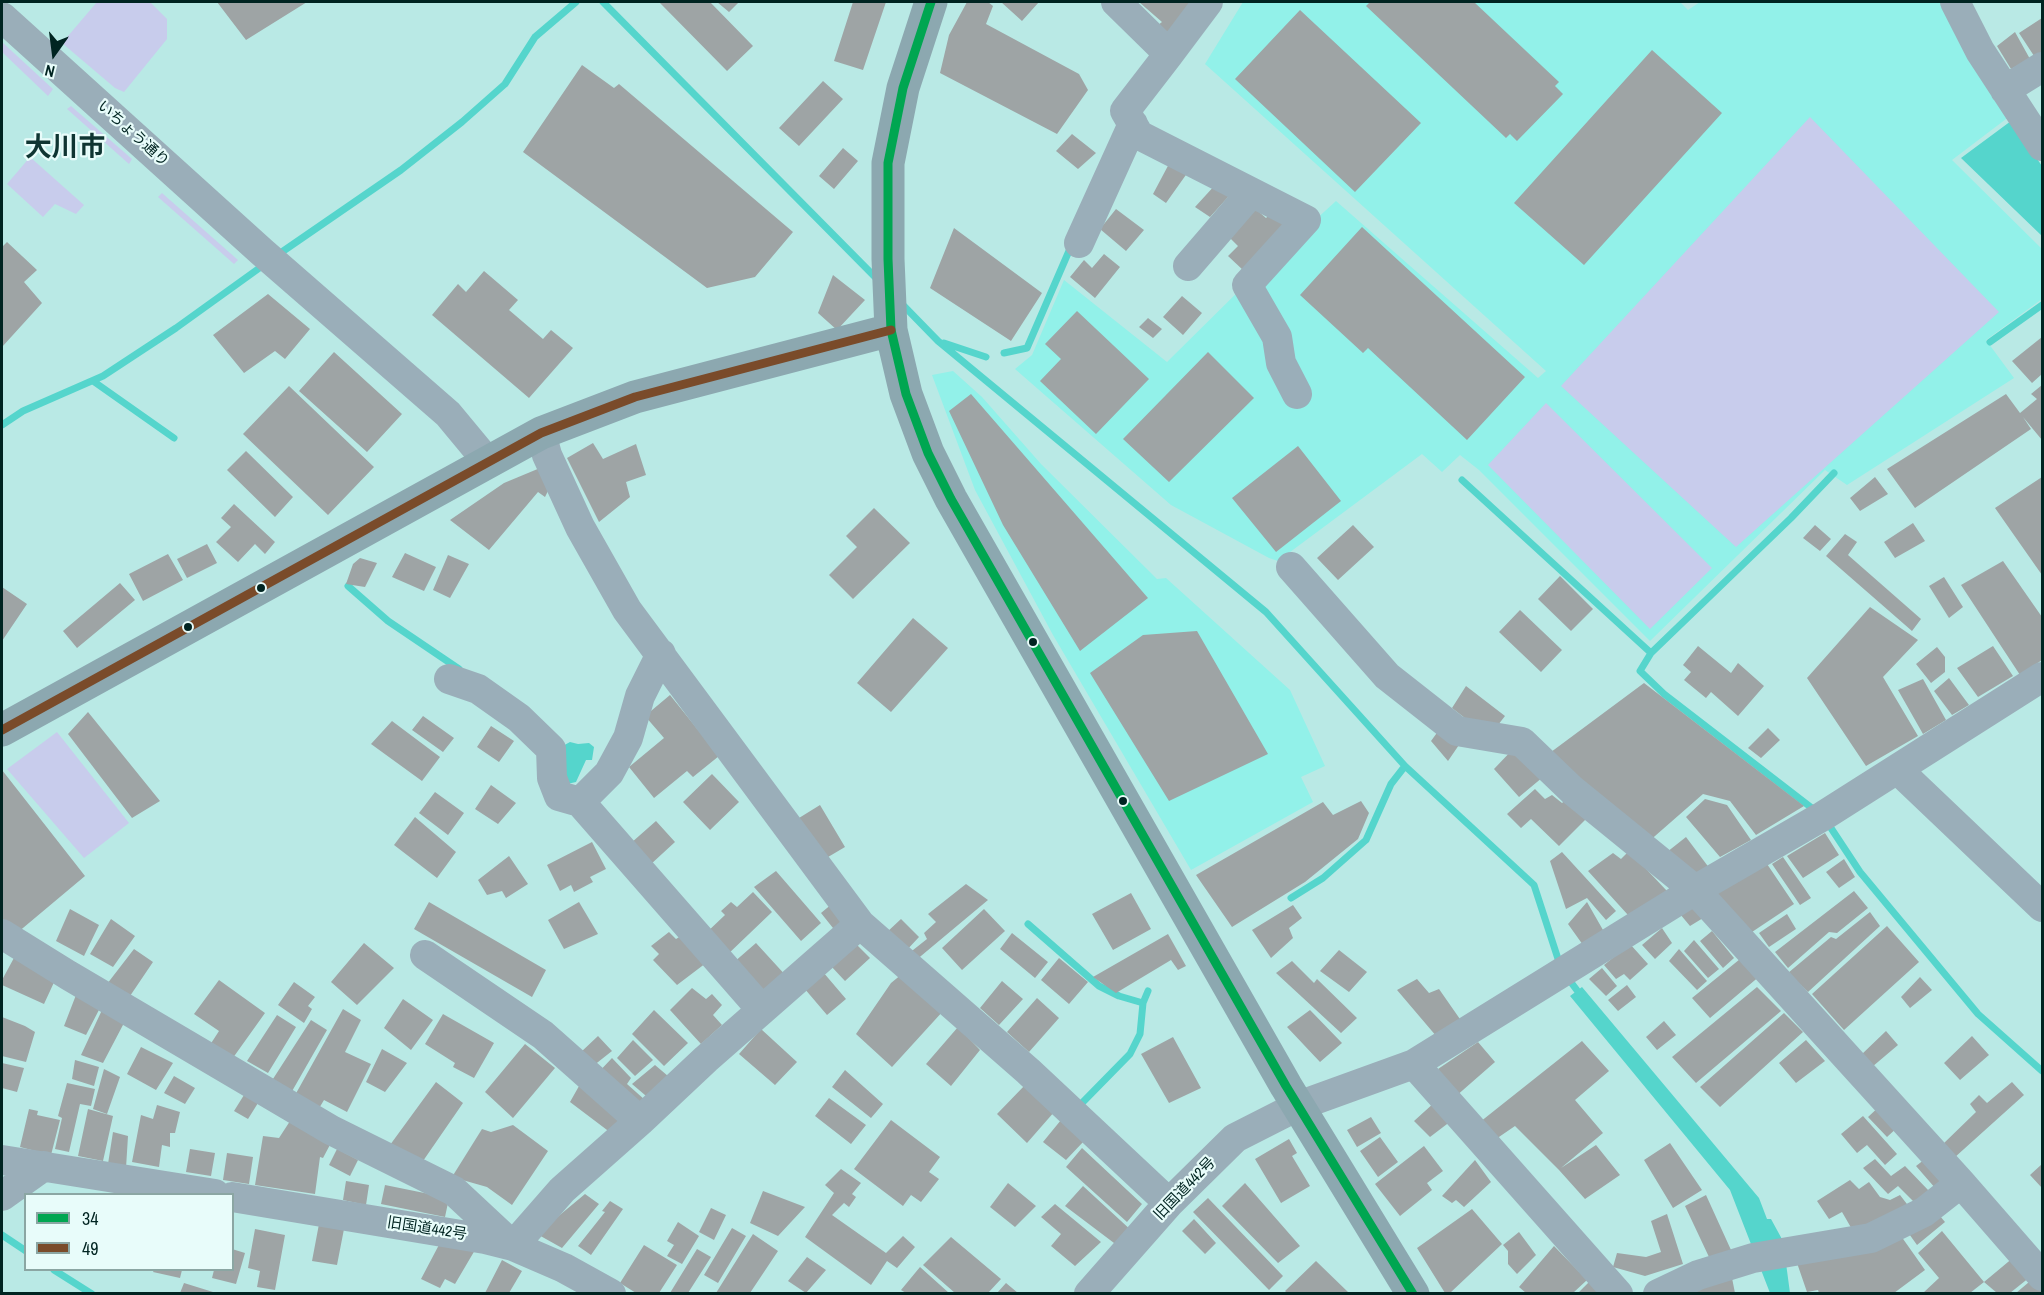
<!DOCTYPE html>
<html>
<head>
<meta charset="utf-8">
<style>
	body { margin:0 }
	#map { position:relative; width:2044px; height:1295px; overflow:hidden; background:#b9e9e5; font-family:"Archivo Narrow",sans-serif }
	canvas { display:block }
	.frame { position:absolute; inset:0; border:3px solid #002421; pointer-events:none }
	.legend { position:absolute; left:24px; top:1193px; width:210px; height:78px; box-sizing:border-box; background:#e8fcfa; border:2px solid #8ba6a3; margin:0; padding:8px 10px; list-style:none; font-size:18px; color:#002421 }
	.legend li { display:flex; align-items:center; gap:12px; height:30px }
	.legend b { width:30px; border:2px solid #8ba6a3 }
	.north { position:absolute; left:24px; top:24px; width:60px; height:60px; -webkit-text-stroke:4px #e8fcfa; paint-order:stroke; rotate:194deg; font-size:16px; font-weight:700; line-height:24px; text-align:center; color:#002421 }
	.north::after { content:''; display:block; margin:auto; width:21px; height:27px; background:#002421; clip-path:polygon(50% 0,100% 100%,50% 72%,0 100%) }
</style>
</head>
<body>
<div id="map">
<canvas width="2044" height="1295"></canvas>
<div class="frame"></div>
<ul class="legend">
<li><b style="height:8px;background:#00a651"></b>34</li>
<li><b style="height:8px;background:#7a4b2a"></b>49</li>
</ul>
<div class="north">N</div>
</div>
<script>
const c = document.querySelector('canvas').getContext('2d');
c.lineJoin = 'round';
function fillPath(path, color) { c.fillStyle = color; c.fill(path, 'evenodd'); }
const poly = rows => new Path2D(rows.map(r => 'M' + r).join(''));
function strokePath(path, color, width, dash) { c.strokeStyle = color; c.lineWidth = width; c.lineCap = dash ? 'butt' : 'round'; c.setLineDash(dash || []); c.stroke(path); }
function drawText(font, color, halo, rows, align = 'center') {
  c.font = font + ' "Archivo Narrow","Noto Sans JP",sans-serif'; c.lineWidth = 4.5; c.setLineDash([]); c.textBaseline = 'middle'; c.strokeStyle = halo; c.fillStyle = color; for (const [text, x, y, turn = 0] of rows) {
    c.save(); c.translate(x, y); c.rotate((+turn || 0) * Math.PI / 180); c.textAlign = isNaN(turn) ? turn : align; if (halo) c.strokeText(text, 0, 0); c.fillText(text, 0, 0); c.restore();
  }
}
fillPath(poly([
	[1243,2,1680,2,1688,10,1700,2,1948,2,2010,116,1952,160,2042,249,2042,299,1986,340,2014,378,1847,485,1825,470,1650,641,1479,470,1460,455,1442,472,1422,454,1278,561,1269,558,1171,505,1015,369,1032,355,1064,280,1167,362,1256,274,1336,201,1538,378,1546,371,1205,64],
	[953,371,982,397,1041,464,1157,579,1166,578,1290,690,1325,766,1301,777,1313,802,1191,870,1053,635,975,490,932,375]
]), '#92f1e9');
fillPath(poly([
	[97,2,150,2,167,19,167,39,124,92,115,88,62,43],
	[2,42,53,89,48,96,2,52],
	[71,106,132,159,129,164,67,109],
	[1810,117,1999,312,1736,547,1561,386],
	[30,157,84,205,76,214,55,204,43,217,7,184],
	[162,193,238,260,234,264,158,197],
	[1546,403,1712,568,1650,629,1488,465],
	[57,732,129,823,84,858,7,769]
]), '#c8ccec');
fillPath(poly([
	[2011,121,2042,166,2042,236,1961,158],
	[570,742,578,744,589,743,594,747,592,760,586,760,576,782,567,784,559,748],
	[1582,987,1759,1198,1767,1219,1771,1219,1783,1241,1790,1293,1770,1293,1730,1190,1570,996]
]), '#55d5cc');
strokePath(poly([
	[603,2,878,280],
	[276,256,401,170,462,122,505,84,535,37,576,2],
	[901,303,938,341,1266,612,1405,766,1534,885,1560,965],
	[1990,342,2042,305],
	[944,343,986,357],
	[1004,353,1027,348,1072,244],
	[93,381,174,438],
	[2,425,23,411,103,376,176,328,265,264],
	[1462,480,1651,653,1791,518,1834,473],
	[348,586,388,621,459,669],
	[1651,653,1640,671,1664,694,1817,812],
	[1827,822,1860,872,1978,1014,2042,1071],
	[1291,898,1323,878,1366,840,1391,784,1405,766],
	[1028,924,1099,986,1119,996,1143,1003,1140,1034,1130,1054,1081,1104],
	[1567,977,1582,997],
	[1143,1003,1148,991],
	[2,1235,26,1251],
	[54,1270,92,1294]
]), '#55d5cc', 7);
fillPath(poly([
	[217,2,307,2,246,40],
	[659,2,710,2,753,46,727,71],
	[717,2,739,2,729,12],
	[853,2,886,2,863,70,834,61],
	[967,2,988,2,993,6,986,24,1079,74,1088,90,1057,134,940,73,949,35],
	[1001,2,1039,2,1022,21],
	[1139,2,1195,2,1172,37,1158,25,1162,22],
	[1370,2,1474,2,1559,82,1555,86,1563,94,1517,141,1510,134,1506,138,1366,6],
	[1300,10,1421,123,1355,192,1235,79],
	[2042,18,2042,55,2036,59,2019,33],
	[2015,32,2030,59,2011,69,1997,46],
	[1652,50,1722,113,1584,265,1514,203],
	[582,65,614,88,619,84,793,232,755,277,707,288,523,152],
	[823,81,843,99,799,146,779,128],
	[1072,134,1096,153,1078,169,1056,151],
	[843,148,858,161,834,189,819,176],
	[1170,162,1188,172,1166,203,1153,194],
	[1216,184,1229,196,1210,217,1195,207],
	[1251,205,1266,218,1273,211,1291,228,1244,271,1228,256,1238,246,1225,233],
	[1116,209,1144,230,1126,251,1100,229],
	[1362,227,1525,377,1467,440,1368,348,1363,353,1300,295],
	[954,228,1042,293,1011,341,930,288],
	[7,242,37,270,24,282,42,303,2,347,2,247],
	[1104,254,1120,267,1095,298,1070,277,1084,260,1092,268],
	[484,271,518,300,509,310,543,339,551,330,573,348,529,398,432,315,458,284,466,292],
	[833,275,865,300,837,330,818,313],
	[268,294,310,329,285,359,275,351,244,373,213,335],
	[1182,296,1202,313,1183,335,1163,317],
	[1077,311,1149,379,1096,434,1040,381,1061,359,1045,344],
	[1148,318,1162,329,1153,338,1139,327],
	[2042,337,2042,374,2032,383,2012,361],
	[334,352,402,414,367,452,299,391],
	[1208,352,1254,398,1169,482,1123,439],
	[2042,385,2042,440,2023,417,2031,429,1915,508,1887,469,2006,394,2020,413,2037,399,2031,394],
	[289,386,374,467,328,515,243,434],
	[971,394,1148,598,1080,651,1003,525,949,411],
	[593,443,603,459,636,444,646,475,626,482,630,497,599,522,567,458],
	[1298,446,1341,501,1276,552,1232,498],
	[246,451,293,497,275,517,227,470],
	[540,468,549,489,545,497,538,492,489,550,450,520,504,483],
	[1875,477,1888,494,1860,511,1850,498],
	[2042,477,2042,575,1995,508],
	[234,504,275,542,265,554,255,544,238,562,216,542,231,527,221,518],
	[874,508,910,543,853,599,829,575,857,547,846,536],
	[1913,523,1925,541,1895,558,1884,542],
	[1353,525,1374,547,1338,580,1317,558],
	[1815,525,1831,539,1820,551,1803,538],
	[1845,534,1857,542,1848,555,1921,619,1912,631,1826,556],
	[207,544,217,563,187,578,177,559],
	[405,553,436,567,424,591,392,577],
	[168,554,183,580,143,601,129,574],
	[448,555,469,564,450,598,433,590],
	[360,558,377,563,365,587,346,584,353,564],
	[2003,561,2042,617,2042,660,2020,675,1961,585],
	[1560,576,1593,609,1571,631,1538,599],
	[1944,577,1963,607,1949,618,1929,586],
	[120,583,135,600,77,648,63,631],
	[2,587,27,604,2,641],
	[1870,607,1918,640,1883,677,1918,736,1866,766,1807,678],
	[1520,610,1562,650,1541,672,1499,632],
	[913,618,948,648,891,712,857,683],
	[1197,631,1268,754,1169,801,1090,673,1143,635],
	[1698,646,1731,673,1738,663,1764,686,1738,716,1711,692,1706,698,1684,680,1691,672,1683,665],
	[1993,646,2013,676,1978,697,1957,668],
	[1937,647,1945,657,1945,672,1931,683,1916,664],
	[1949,678,1969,705,1952,715,1934,691],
	[1923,679,1946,720,1923,734,1898,690],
	[1644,683,1804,806,1756,835,1730,801,1703,794,1647,843,1547,755],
	[1466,686,1505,716,1491,734,1470,722,1452,708],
	[670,695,719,756,693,777,687,771,654,798,629,767,664,738,645,716],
	[88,712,160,801,132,818,68,734],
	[423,716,454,738,443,752,412,730],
	[392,721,440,757,422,781,371,744],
	[491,726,514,741,499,762,477,747],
	[1768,728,1780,740,1761,758,1748,748],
	[1439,730,1461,742,1448,761,1431,741],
	[1515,747,1543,777,1519,797,1494,769],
	[2,770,85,876,17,933,2,923],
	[712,774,739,802,710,830,683,802],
	[491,785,516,803,498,824,475,809],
	[1535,789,1545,799,1552,795,1562,803,1568,798,1589,816,1559,846,1531,819,1521,828,1507,814],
	[435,792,464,813,448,835,419,813],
	[1705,799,1727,805,1751,840,1720,857,1686,817],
	[1361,801,1369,813,1358,839,1305,882,1232,927,1196,875,1323,802,1333,815],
	[820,805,845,847,823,860,799,818],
	[415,817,456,852,437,878,394,845],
	[656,821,675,842,650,865,631,843],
	[1825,833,1839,855,1803,878,1787,856],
	[1686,837,1710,869,1692,881,1662,856],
	[592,842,606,869,590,877,593,882,574,892,571,885,560,891,547,865],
	[1629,851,1667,891,1628,915,1588,871,1613,853,1621,859],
	[1562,852,1616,911,1606,920,1587,898,1566,909,1550,861],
	[509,856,528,884,506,898,502,891,487,895,478,880],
	[1783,857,1811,898,1800,905,1772,864],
	[1844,859,1855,877,1839,888,1826,872],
	[1765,861,1794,904,1749,934,1713,895],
	[776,871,821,923,801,941,754,887],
	[966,884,988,900,915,961,908,954,927,939,924,933,936,922,928,914],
	[1854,891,1868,908,1837,933,1829,932,1788,968,1775,952],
	[753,892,772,912,726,956,705,934,725,915,721,911,731,902,737,907],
	[1131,893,1151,929,1113,950,1092,914],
	[429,902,546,970,532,997,414,929],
	[579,902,598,934,564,949,548,920],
	[1587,902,1603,930,1583,945,1568,924],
	[1697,902,1708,915,1690,926,1680,914],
	[833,903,849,924,837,933,821,913],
	[1293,905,1302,918,1289,928,1293,938,1271,958,1252,930],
	[70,909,99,925,84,956,56,941],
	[984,909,1005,931,962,970,942,948],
	[1870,912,1880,926,1808,992,1788,973,1831,937,1836,939],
	[1787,914,1796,929,1769,947,1759,933],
	[111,919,135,936,113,967,90,954],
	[901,919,919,937,905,952,886,933],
	[1887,926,1919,962,1844,1030,1812,994],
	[1662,928,1672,943,1655,959,1642,945],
	[1712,931,1734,958,1723,968,1700,941],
	[669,932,676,939,681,936,706,963,677,985,653,960,659,954,651,946],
	[1012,933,1048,962,1035,978,1000,949],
	[1168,934,1186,966,1178,970,1171,960,1116,993,1093,977],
	[1694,940,1719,969,1708,978,1684,951],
	[854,942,870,958,845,981,830,965],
	[364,943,394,968,357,1005,331,982],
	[756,943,788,978,764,997,733,963],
	[1630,944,1648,964,1630,980,1624,974,1616,979,1604,965],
	[134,949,153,962,130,996,107,984],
	[1679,949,1707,981,1697,990,1669,961],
	[1339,950,1367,972,1349,992,1320,971],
	[1745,955,1761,975,1710,1018,1692,998],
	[15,956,56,978,44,1004,2,985,2,980],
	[1059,958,1088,982,1069,1004,1041,980],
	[1292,961,1314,983,1317,979,1357,1018,1341,1033,1276,973],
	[1602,968,1617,986,1606,996,1589,979],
	[823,972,846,999,827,1015,804,988],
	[902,974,944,1010,892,1067,856,1034,891,983],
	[1920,977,1932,990,1910,1008,1901,997],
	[1417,979,1429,993,1439,989,1462,1022,1437,1037,1397,990],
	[219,980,265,1013,230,1062,208,1048,219,1031,194,1014],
	[1002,981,1023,999,999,1025,980,1008],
	[294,982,315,997,308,1006,312,1009,304,1023,278,1005],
	[1627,985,1636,997,1618,1011,1608,1000],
	[1757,987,1781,1011,1696,1083,1672,1057],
	[692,988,706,999,712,994,722,1005,713,1015,722,1025,701,1044,670,1010],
	[76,995,101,1006,86,1035,64,1026],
	[1037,998,1059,1018,1029,1052,1007,1032],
	[403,999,433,1020,411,1050,384,1028],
	[343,1009,361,1020,345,1052,371,1064,347,1112,324,1100,318,1110,294,1097],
	[102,1010,124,1023,103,1063,81,1055],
	[654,1010,688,1043,664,1066,632,1034],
	[1310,1010,1342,1043,1320,1062,1287,1027],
	[1784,1013,1803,1032,1720,1107,1700,1087],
	[443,1014,494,1043,474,1078,453,1067,455,1063,425,1044],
	[277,1015,296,1027,268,1073,247,1061],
	[2,1017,25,1026,35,1032,26,1062,2,1056],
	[311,1020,327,1030,291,1093,271,1082],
	[1664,1021,1676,1035,1657,1050,1646,1037],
	[958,1027,980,1050,951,1086,926,1064],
	[761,1029,797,1062,775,1085,739,1054],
	[1886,1031,1898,1045,1872,1067,1861,1055],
	[598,1036,612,1051,593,1066,580,1053],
	[1972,1036,1989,1055,1960,1080,1944,1063],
	[1173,1037,1201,1088,1169,1103,1141,1054],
	[633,1040,653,1060,635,1076,617,1058],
	[1806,1040,1825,1061,1796,1083,1779,1063],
	[1582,1041,1609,1071,1575,1100,1603,1133,1561,1168,1596,1145,1620,1175,1585,1199,1559,1170,1515,1126,1496,1139,1480,1122],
	[1478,1042,1495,1062,1455,1097,1438,1069],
	[525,1044,555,1068,513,1118,485,1092],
	[141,1047,173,1063,156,1090,127,1074],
	[382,1049,407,1063,385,1092,366,1082],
	[612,1058,631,1078,627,1084,645,1100,634,1111,595,1076],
	[75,1060,99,1067,94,1086,72,1079],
	[2,1063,24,1068,17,1092,2,1088],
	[655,1065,675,1082,652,1101,632,1084],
	[104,1069,120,1077,107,1114,93,1109],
	[845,1070,883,1104,871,1118,832,1087],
	[174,1076,195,1088,185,1104,164,1093],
	[583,1079,625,1114,611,1133,570,1102],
	[436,1082,463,1103,423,1161,390,1145],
	[2012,1082,2024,1095,1954,1158,1942,1145,1976,1112,1970,1104,1979,1095,1987,1103],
	[67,1083,95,1089,91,1106,80,1104,69,1152,55,1149,62,1118,58,1116],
	[1026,1084,1055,1111,1027,1143,997,1114],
	[244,1095,258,1103,248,1119,234,1111],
	[829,1098,866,1125,851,1144,815,1116],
	[1435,1102,1451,1121,1430,1137,1414,1121],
	[1882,1104,1899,1126,1887,1137,1868,1117],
	[157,1105,180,1112,175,1133,170,1133,170,1147,162,1145,159,1167,132,1162,141,1115,153,1119],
	[29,1109,38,1111,37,1115,60,1120,51,1155,20,1147],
	[88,1109,113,1116,103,1161,78,1156],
	[1863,1116,1897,1154,1885,1165,1867,1145,1857,1153,1841,1134],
	[1371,1117,1381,1133,1357,1147,1347,1130],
	[292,1118,332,1141,323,1158,320,1157,315,1194,255,1185,263,1136,279,1138],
	[891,1120,940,1157,929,1172,939,1179,921,1202,911,1195,903,1206,854,1169],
	[1061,1120,1084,1141,1066,1160,1043,1142],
	[513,1125,548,1151,512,1205,487,1187,452,1177,482,1129,491,1132],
	[113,1132,128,1136,126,1168,108,1164],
	[1380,1137,1398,1162,1378,1177,1360,1151],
	[1289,1139,1297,1153,1292,1156,1310,1186,1281,1203,1255,1159],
	[1670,1143,1702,1190,1673,1208,1644,1160],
	[1424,1146,1443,1171,1427,1183,1432,1190,1400,1216,1375,1184],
	[1082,1148,1142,1204,1127,1222,1066,1167],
	[190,1149,215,1153,211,1176,186,1172],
	[337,1149,358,1160,350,1176,329,1165],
	[227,1153,253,1157,249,1184,223,1180],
	[1929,1156,1947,1179,1936,1189,1916,1166],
	[1875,1159,1891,1176,1905,1166,1929,1191,1914,1202,1898,1186,1888,1194,1863,1168],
	[1475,1160,1491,1182,1464,1207,1456,1200,1452,1203,1442,1196],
	[2042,1164,2042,1188,2030,1175],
	[841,1169,861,1183,852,1194,856,1197,849,1207,844,1203,832,1215,886,1253,903,1236,915,1247,897,1268,887,1261,871,1285,805,1237,834,1193,825,1185],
	[1850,1180,1859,1189,1869,1182,1880,1197,1890,1200,1900,1195,1910,1208,1853,1231,1842,1212,1829,1219,1817,1201],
	[346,1181,369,1185,366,1205,343,1200],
	[1008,1183,1036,1206,1015,1227,990,1207],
	[1245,1183,1300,1246,1278,1263,1222,1206],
	[385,1185,449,1198,445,1217,381,1204],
	[1083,1186,1133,1232,1118,1246,1065,1206],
	[763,1191,805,1207,778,1236,750,1223],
	[585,1194,599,1204,562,1248,537,1234],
	[1706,1195,1731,1250,1709,1257,1685,1206],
	[1208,1198,1283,1276,1269,1290,1193,1212],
	[610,1201,623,1209,591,1255,578,1246,605,1212,602,1211],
	[1055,1204,1101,1242,1075,1266,1051,1246,1061,1234,1041,1217],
	[711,1208,726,1215,714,1240,699,1232],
	[1472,1209,1502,1244,1450,1293,1445,1293,1417,1248],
	[1935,1210,1945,1222,1917,1245,1907,1231],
	[1667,1214,1683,1264,1645,1276,1613,1267,1617,1253,1646,1257,1661,1252,1651,1221],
	[1194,1219,1216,1243,1205,1254,1182,1231],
	[678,1222,699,1236,682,1264,667,1256,674,1245,667,1241],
	[319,1224,344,1229,337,1265,312,1261],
	[732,1228,746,1236,718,1283,704,1275],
	[255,1229,285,1235,275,1290,257,1287,260,1271,248,1268],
	[1942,1231,1984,1282,1970,1293,1923,1293,1939,1278,1918,1253],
	[1519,1232,1536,1255,1517,1274,1508,1264,1508,1251,1503,1245],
	[753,1234,778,1251,750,1293,716,1293],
	[1901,1236,1925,1270,1894,1293,1819,1293,1818,1290,1807,1292,1797,1263],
	[951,1237,1001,1279,988,1293,955,1293,923,1265],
	[441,1241,475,1250,455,1284,445,1279,440,1288,421,1279],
	[644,1245,677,1265,659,1293,636,1293,620,1283],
	[1554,1246,1587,1280,1573,1293,1526,1293,1519,1287],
	[232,1249,245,1253,236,1284,212,1278,214,1270,232,1270],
	[697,1249,711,1257,688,1293,670,1293],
	[807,1257,826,1270,806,1293,788,1281],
	[2014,1257,2030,1277,2010,1293,1997,1293,1984,1282],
	[502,1260,522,1271,509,1293,485,1293],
	[1316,1261,1349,1293,1287,1293,1285,1291],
	[920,1267,949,1293,906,1293,901,1290],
	[154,1270,182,1270,180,1278,153,1272],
	[2035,1277,2042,1287,2042,1293,2016,1293],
	[1732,1278,1735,1293,1690,1293],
	[1591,1280,1602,1293,1578,1293],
	[184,1283,213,1292,212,1293,180,1293],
	[1006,1283,1018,1293,997,1293]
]), '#9ea4a5');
strokePath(poly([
	[1116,2,1169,54,1125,111,1139,135,1306,220,1247,285,1277,337,1281,363,1297,394],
	[1955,2,1980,51,2042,146],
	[2,17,262,252,448,414,487,461],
	[1169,54,1208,2],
	[2005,90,2042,67],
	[1079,243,1133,124],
	[1188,266,1251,193],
	[541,433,547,455,580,527,627,610,860,924,1028,1071,1169,1203],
	[1291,567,1387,676,1457,731,1522,742,1572,790,1695,890,1961,1183,2042,1276],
	[661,654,640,696,628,738,609,773,580,802,762,1010],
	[449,679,478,689,519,718,551,749,552,778,559,796,580,802],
	[1897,769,2042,907],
	[2,934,68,975,331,1130,454,1191,513,1246],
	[425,955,543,1035,640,1121],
	[1414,1064,1618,1294],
	[2,1160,215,1194],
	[2,1196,44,1166],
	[232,1197,485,1239,513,1246,564,1268,611,1294],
	[513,1246,562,1190,640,1121,706,1059,860,924],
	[1089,1294,1169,1203,1235,1138,1298,1106,1414,1064,1695,890,1823,816,2042,677],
	[1658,1294,1698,1275,1753,1258,1871,1238,1924,1212,1961,1183]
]), '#9aaeb9', 30);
strokePath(poly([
	[931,2,903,88,888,163,888,259,891,330,906,394,928,453,951,499,1286,1086,1413,1294],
	[2,730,541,433,635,397,891,330]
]), '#8ca8b0', 33);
strokePath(poly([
	[931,2,903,88,888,163,888,259,891,330,906,394,928,453,951,499,1286,1086,1413,1294]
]), '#00a651', 9);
strokePath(poly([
	[2,730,541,433,635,397,891,330]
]), '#7a4b2a', 9);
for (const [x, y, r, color] of [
	[261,588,5,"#002421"],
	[188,627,5,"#002421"],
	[1033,642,5,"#002421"],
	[1123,801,5,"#002421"]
]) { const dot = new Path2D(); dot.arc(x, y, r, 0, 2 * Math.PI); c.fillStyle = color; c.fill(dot); strokePath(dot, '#e8fcfa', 2); }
drawText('15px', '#002421', '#e8fcfa', [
	["いちょう通り",133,134,42],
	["旧国道442号",1185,1189,-46],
	["旧国道442号",427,1229,9]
]);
drawText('bold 27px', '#0f3532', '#e8fcfa', [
	["大川市",65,149]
]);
</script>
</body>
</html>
